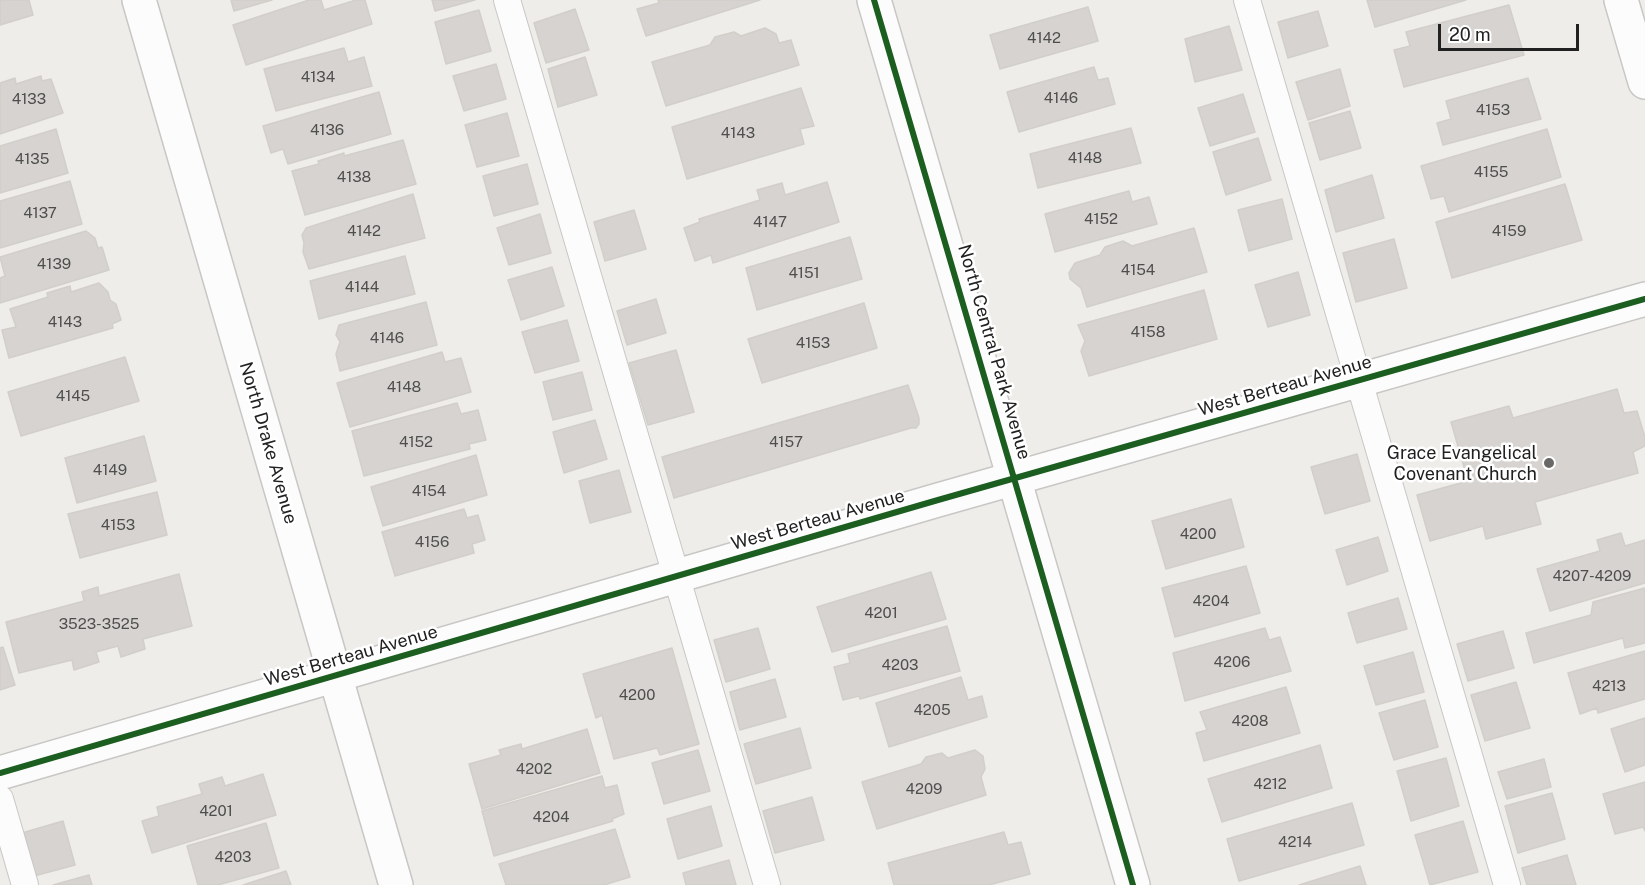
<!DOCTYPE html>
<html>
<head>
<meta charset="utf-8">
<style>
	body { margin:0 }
	#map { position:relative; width:1645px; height:885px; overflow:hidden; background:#efede9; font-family:"Public Sans",sans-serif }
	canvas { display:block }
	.scale { position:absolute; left:1438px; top:24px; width:141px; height:27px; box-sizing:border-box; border:3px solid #212121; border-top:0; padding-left:8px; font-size:18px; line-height:21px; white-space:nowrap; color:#212121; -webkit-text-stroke:4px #fff; paint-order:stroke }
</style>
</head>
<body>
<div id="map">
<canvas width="1645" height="885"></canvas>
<div class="scale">20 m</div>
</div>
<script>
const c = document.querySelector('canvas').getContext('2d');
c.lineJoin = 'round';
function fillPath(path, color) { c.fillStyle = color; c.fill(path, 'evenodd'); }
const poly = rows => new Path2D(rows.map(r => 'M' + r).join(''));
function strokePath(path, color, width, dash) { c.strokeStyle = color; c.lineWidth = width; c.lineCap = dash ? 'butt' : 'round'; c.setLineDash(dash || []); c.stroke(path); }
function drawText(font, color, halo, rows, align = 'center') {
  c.font = font + ' "Public Sans",sans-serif'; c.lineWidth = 5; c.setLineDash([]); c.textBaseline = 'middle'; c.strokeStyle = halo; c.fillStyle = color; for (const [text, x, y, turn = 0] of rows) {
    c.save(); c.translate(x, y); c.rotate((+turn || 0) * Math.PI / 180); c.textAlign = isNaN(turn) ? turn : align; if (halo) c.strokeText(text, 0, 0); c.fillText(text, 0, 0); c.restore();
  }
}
const building = poly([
	[0,0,29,0,33,15,0,25,0,0],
	[231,0,272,0,234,11,231,0],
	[309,0,321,0,324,10,356,0,365,0,372,24,246,65,233,25,309,0],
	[432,0,475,0,435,11,432,0],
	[658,0,760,0,646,36,637,9,659,3,658,0],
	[1367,0,1466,0,1375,27,1367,0],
	[1509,5,1524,55,1404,87,1394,50,1410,46,1406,32,1509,5],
	[1088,7,1098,41,1000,69,990,35,1088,7],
	[575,9,589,50,546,63,534,23,575,9],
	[479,10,491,51,446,64,435,22,479,10],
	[1318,11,1328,46,1288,58,1278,22,1318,11],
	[1229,26,1242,70,1195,82,1185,39,1229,26],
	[765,28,776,34,779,43,791,40,799,65,666,106,652,62,710,45,715,37,734,32,741,36,765,28],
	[344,48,348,62,364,57,372,86,276,111,264,69,344,48],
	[585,57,597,95,558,107,548,69,585,57],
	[496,64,506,99,464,111,453,76,496,64],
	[1094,67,1098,80,1108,78,1115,104,1019,132,1007,92,1094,67],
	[1340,69,1350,106,1308,120,1296,82,1340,69],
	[41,76,42,81,51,79,63,113,0,134,0,83,15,78,16,84,41,76],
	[1528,78,1541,119,1443,145,1437,123,1451,119,1446,101,1528,78],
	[801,88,814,126,800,129,804,144,687,179,672,127,801,88],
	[379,92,391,134,288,164,283,149,271,153,263,126,379,92],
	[1243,94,1255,132,1210,146,1198,108,1243,94],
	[1350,111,1361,148,1320,160,1309,123,1350,111],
	[507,113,519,156,477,167,465,125,507,113],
	[1131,128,1141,163,1038,188,1030,154,1131,128],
	[56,129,68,173,0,193,0,146,56,129],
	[1547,129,1561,177,1449,212,1444,196,1431,199,1421,166,1547,129],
	[1258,138,1271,180,1226,195,1213,152,1258,138],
	[403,140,416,184,305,215,292,171,319,164,318,161,344,153,344,156,403,140],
	[527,164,538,204,494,216,483,176,527,164],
	[1372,175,1384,218,1336,232,1325,190,1372,175],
	[70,181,82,224,0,248,0,201,70,181],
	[827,182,839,222,713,263,711,255,695,261,684,228,700,222,699,219,760,200,757,190,782,183,785,195,827,182],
	[1565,184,1582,240,1452,278,1436,222,1565,184],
	[1129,191,1132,202,1149,197,1157,224,1055,252,1045,214,1129,191],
	[413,194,425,238,309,269,303,252,304,243,302,235,306,228,413,194],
	[1282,199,1292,239,1249,251,1238,210,1282,199],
	[634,210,646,249,605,261,594,222,634,210],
	[540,214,551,253,509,265,497,228,540,214],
	[1194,228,1207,272,1087,307,1081,288,1070,279,1069,273,1075,263,1100,255,1105,247,1123,241,1132,246,1194,228],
	[86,231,95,238,98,248,102,247,109,270,0,303,0,278,5,276,0,257,86,231],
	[850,237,862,279,757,310,746,268,850,237],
	[1394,239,1407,288,1356,302,1343,253,1394,239],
	[405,256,415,294,319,319,310,281,405,256],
	[552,267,564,306,521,320,508,280,552,267],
	[1298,272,1310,315,1268,327,1255,285,1298,272],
	[99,283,108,292,110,300,116,304,121,320,112,324,113,328,9,358,2,330,16,327,10,309,48,297,47,293,70,286,71,292,99,283],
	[1204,290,1217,339,1089,376,1081,351,1085,341,1078,325,1204,290],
	[656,299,666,333,627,345,617,311,656,299],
	[426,302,437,345,340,371,336,354,340,342,336,335,339,325,426,302],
	[864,303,877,348,762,383,748,339,864,303],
	[567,320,579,361,535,373,522,332,567,320],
	[676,350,694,412,648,425,629,363,676,350],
	[442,352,445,362,461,358,471,392,350,427,337,383,442,352],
	[125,357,139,401,21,436,8,392,125,357],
	[582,372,592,410,553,420,543,382,582,372],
	[908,385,919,418,919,424,916,428,911,428,674,498,662,457,908,385],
	[1617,389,1624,413,1637,411,1645,437,1645,446,1633,452,1638,473,1535,502,1541,524,1486,539,1483,526,1430,541,1417,495,1468,481,1451,422,1509,406,1513,418,1617,389],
	[457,403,461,414,478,410,486,440,469,444,470,449,364,476,352,431,457,403],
	[595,420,607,459,564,473,553,432,595,420],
	[144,436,156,481,77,503,65,458,144,436],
	[1357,454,1370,501,1325,514,1311,467,1357,454],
	[476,455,487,495,383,526,371,487,476,455],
	[619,470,631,512,590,523,579,481,619,470],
	[157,492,167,535,80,558,68,514,157,492],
	[1231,499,1244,547,1166,569,1152,521,1231,499],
	[464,509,467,518,478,515,485,540,472,544,474,553,395,576,382,532,464,509],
	[1621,533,1625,546,1645,540,1645,583,1550,611,1537,569,1600,551,1597,540,1621,533],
	[1378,537,1388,571,1347,585,1336,550,1378,537],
	[1246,566,1260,613,1175,637,1162,588,1246,566],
	[931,572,946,619,832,652,817,607,931,572],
	[179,574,192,626,143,639,145,649,121,657,118,646,96,652,99,662,74,670,72,660,19,673,6,622,84,601,82,592,98,587,99,596,179,574],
	[1645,588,1645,643,1625,648,1623,638,1534,663,1526,633,1591,615,1593,602,1645,588],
	[1398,598,1407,629,1357,643,1348,613,1398,598],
	[947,626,960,671,860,699,859,696,843,700,834,667,850,663,848,654,947,626],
	[758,628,770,669,726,682,714,640,758,628],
	[1265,628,1269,640,1280,637,1291,671,1185,701,1173,653,1265,628],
	[1503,631,1514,668,1468,681,1457,644,1503,631],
	[3,647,15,685,0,690,0,648,3,647],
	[672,648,699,744,660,755,657,748,614,759,602,715,596,718,583,674,672,648],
	[1645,651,1645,699,1598,713,1597,708,1580,714,1568,673,1645,651],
	[1413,652,1424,692,1376,705,1364,666,1413,652],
	[961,677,968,700,982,696,987,717,889,747,876,703,961,677],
	[775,679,786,717,740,730,730,692,775,679],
	[1516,682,1530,728,1485,741,1471,695,1516,682],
	[1286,687,1300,733,1204,761,1196,733,1207,730,1200,712,1286,687],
	[1425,700,1438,747,1394,760,1379,713,1425,700],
	[1645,718,1645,765,1625,772,1611,729,1645,718],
	[800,728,811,768,756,784,744,744,800,728],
	[587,729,600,773,482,809,469,764,501,755,499,750,521,744,522,749,587,729],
	[1320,745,1332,788,1222,822,1208,779,1320,745],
	[698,750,710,791,664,804,652,763,698,750],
	[975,750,983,756,985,769,981,777,986,795,877,829,862,782,921,764,926,757,942,753,948,758,975,750],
	[1446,758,1459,806,1411,821,1397,771,1446,758],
	[1544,759,1551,787,1507,799,1498,772,1544,759],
	[263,774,276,815,152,853,142,821,159,816,157,807,202,794,199,784,222,777,225,786,263,774],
	[602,776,605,788,617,785,624,814,612,819,613,821,494,856,482,811,602,776],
	[1645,782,1645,831,1643,827,1615,834,1603,794,1645,782],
	[1552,793,1565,839,1518,853,1505,806,1552,793],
	[812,797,824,840,775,853,763,811,812,797],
	[1352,803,1364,845,1239,881,1227,839,1352,803],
	[711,806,722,846,678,859,667,819,711,806],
	[63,821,75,865,34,876,22,833,63,821],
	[1463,821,1478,872,1430,885,1415,835,1463,821],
	[266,823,279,868,218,885,198,885,187,846,266,823],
	[615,829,630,877,604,885,506,885,499,864,615,829],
	[1004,832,1008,845,1021,842,1030,874,989,885,894,885,888,863,1004,832],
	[1567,855,1576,885,1527,885,1522,868,1567,855],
	[729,860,736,885,686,885,683,873,729,860],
	[1360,866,1366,885,1299,885,1360,866],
	[286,871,291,885,243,885,286,871],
	[89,875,92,885,53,885,89,875]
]);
fillPath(building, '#d6d3d0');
strokePath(building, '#d2cfca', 1.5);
const lane = poly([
	[507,0,767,885],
	[1247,0,1507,885],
	[0,799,25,885]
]);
const street = poly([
	[139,0,396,885],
	[874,0,1133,885],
	[1621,0,1645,82],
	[0,773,938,500,1645,299]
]);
strokePath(lane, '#c8c7c5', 28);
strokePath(street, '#c8c7c5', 36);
strokePath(lane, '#fdfcfc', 26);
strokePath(street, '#fdfcfc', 33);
strokePath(poly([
	[874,0,1133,885],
	[0,773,938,500,1645,299]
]), '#1b5e20', 6);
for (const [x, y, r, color] of [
	[1549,463,6,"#696867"]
]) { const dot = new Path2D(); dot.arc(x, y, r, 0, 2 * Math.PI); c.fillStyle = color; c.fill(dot); strokePath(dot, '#fff', 2); }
drawText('15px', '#4e4e4d', null, [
	["4142",1044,38],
	["4134",318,77],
	["4146",1061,98],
	["4133",29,99],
	["4153",1493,110],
	["4136",327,130],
	["4143",738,133],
	["4148",1085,158],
	["4135",32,159],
	["4155",1491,172],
	["4138",354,177],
	["4137",40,213],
	["4152",1101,219],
	["4147",770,222],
	["4142",364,231],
	["4159",1509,231],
	["4139",54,264],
	["4154",1138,270],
	["4151",804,273],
	["4144",362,287],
	["4143",65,322],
	["4158",1148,332],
	["4146",387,338],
	["4153",813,343],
	["4148",404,387],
	["4145",73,396],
	["4152",416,442],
	["4157",786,442],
	["4149",110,470],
	["4154",429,491],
	["4153",118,525],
	["4200",1198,534],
	["4156",432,542],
	["4207-4209",1592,576],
	["4204",1211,601],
	["4201",881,613],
	["3523-3525",99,624],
	["4206",1232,662],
	["4203",900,665],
	["4213",1609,686],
	["4200",637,695],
	["4205",932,710],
	["4208",1250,721],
	["4202",534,769],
	["4212",1270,784],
	["4209",924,789],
	["4201",216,811],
	["4204",551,817],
	["4214",1295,842],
	["4203",233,857]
]);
drawText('18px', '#212121', '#fff', [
	["North Central Park Avenue",994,352,74],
	["West Berteau Avenue",1285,386,-16],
	["North Drake Avenue",268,443,74],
	["West Berteau Avenue",818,520,-16],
	["West Berteau Avenue",351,656,-16]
]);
drawText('18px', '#212121', '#fff', [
	["Grace Evangelical",1537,453],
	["Covenant Church",1537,474]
], 'right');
</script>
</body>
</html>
